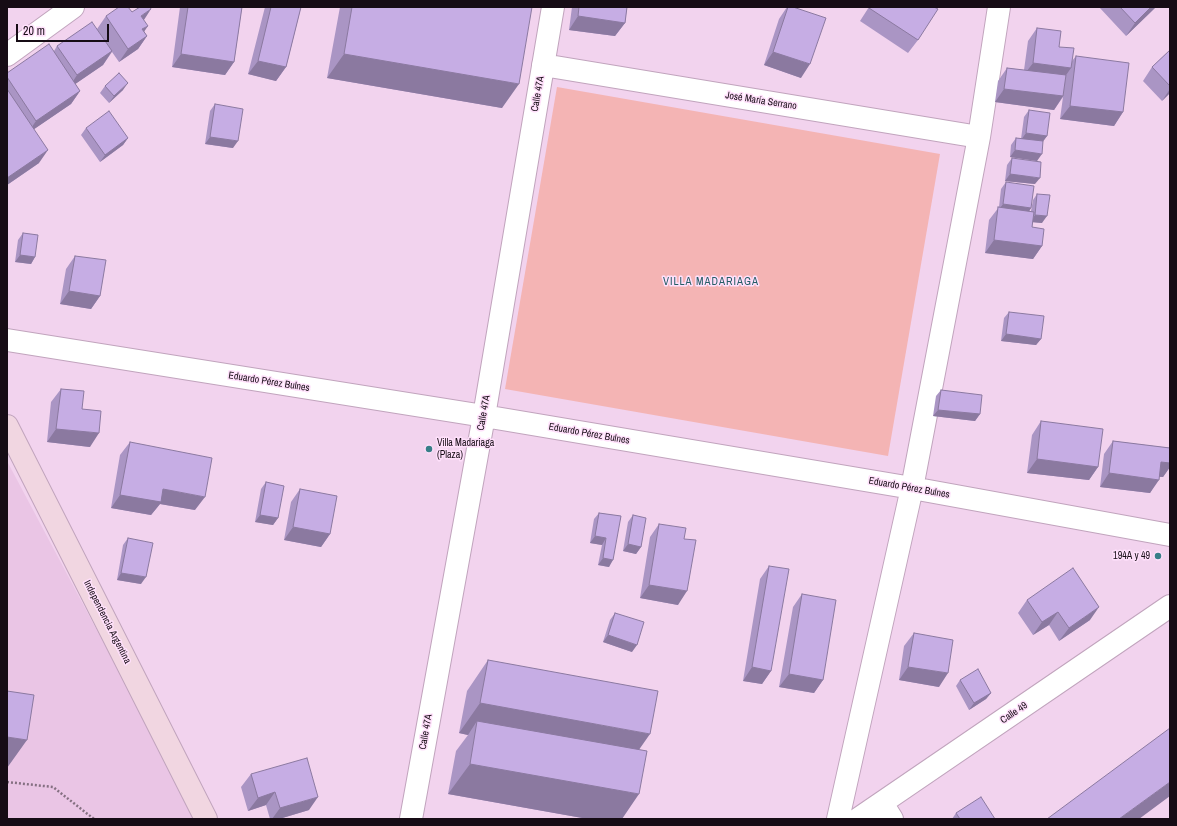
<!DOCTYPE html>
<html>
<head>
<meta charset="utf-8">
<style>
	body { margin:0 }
	#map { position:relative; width:1177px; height:826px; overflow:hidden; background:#f2d3ee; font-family:"Archivo Narrow",sans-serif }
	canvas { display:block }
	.frame { position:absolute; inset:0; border:8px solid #160c15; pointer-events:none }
	.scale { position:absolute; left:16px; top:24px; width:93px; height:18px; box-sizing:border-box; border:2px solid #160c15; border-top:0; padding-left:5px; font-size:12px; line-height:14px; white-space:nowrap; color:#160c15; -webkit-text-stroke:3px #ffe0fb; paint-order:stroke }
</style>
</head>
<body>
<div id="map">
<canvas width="1177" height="826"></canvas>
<div class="frame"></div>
<div class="scale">20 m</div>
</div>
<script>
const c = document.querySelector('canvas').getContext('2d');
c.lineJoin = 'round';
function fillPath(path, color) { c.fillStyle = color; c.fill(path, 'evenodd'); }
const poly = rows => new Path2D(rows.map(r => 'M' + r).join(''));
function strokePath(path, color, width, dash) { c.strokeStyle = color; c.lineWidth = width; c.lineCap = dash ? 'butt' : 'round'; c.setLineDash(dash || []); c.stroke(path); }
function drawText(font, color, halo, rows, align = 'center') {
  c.font = font + ' "Archivo Narrow",sans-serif'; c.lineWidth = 3; c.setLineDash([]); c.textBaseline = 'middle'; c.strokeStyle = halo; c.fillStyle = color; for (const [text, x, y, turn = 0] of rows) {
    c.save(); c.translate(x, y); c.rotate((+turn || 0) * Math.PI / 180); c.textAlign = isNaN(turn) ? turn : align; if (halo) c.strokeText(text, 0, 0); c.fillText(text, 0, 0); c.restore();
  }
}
fillPath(poly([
	[7,461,197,819,7,819]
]), '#eac5e5');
fillPath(poly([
	[557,87,940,154,888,456,505,389]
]), '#f4b4b4');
const minor = poly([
	[7,55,73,7],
	[543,65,979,137],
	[7,340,484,416,912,488,1170,535],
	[882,803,892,819],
	[411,819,484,416,553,7],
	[838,819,912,488,979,137,999,7],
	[858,819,1170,606]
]);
const secondary = poly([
	[7,426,206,819]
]);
strokePath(minor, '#c1a4bd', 24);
strokePath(secondary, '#c1a4bd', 24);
strokePath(poly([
	[7,782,53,787,94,819]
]), '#857082', 2.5, [2, 2]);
strokePath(minor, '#fff', 22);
strokePath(secondary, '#f1d6e1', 22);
fillPath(poly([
	[180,7,242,7,234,62,225,75,172,67],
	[265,7,301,7,286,67,276,81,248,74],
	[340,7,532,7,502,108,327,78],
	[572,7,627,7,625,23,615,36,569,30],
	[787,7,793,7,801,78,764,65,779,19],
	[869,7,934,7,918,40,908,53,860,21],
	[1099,7,1156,7,1126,36],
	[132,12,144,20,144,31,147,36,138,49,119,62,112,52,103,65,75,84,80,91,71,104,34,129,39,163,7,185,7,73,54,51,57,46,97,29,106,16],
	[1037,28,1059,47,1072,61,1076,56,1123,112,1114,126,1060,119,1063,97,1054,110,995,102,998,81,1007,68,1024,70,1028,41],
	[1170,50,1170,93,1162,101,1143,81,1152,67],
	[105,86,123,90,109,103,100,93],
	[215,104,233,148,205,144,210,111],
	[1029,110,1047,136,1043,141,1037,161,1010,157,1011,145,1016,138,1021,139,1024,117],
	[86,128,128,138,123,145,100,162,81,135],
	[1012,158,1035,184,1005,181,1007,165],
	[1006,182,1031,208,1029,211,1031,211,1033,200,1037,194,1042,223,1033,222,1032,227,1042,246,1033,259,985,253,989,220,999,207,1001,189],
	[23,233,35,257,31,264,15,262,18,240],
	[75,256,100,296,91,309,60,304,66,269],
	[1009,312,1041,339,1036,345,1001,341,1004,318],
	[61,389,82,409,90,447,47,442,51,402],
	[941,390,980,414,975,421,933,416,936,396],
	[1041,421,1098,467,1089,480,1027,473,1032,435],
	[1113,441,1170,448,1170,467,1163,477,1159,477,1150,493,1100,487,1104,454],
	[130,442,195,510,160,504,151,515,111,508,120,455],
	[266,482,278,518,273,525,255,522,261,489],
	[300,489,330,534,321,547,284,540,291,502],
	[599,513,621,516,609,567,598,565,602,545,590,543,594,519],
	[633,515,641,547,636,554,623,551,628,522],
	[659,524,684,539,678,605,640,598,650,537],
	[128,538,141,584,117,580,123,545],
	[769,566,771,671,762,684,743,681,760,579],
	[802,594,823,680,814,693,779,687,793,607],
	[1027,600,1090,620,1059,641,1049,625,1033,635,1018,613],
	[615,613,632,652,603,642,610,620],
	[914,633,939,687,899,680,904,646],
	[488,660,639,750,622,819,588,819,448,794,456,751,468,735,459,733,467,691],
	[960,680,991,693,986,699,969,710,956,686],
	[251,774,309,810,279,819,270,819,266,805,248,811,241,787],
	[956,813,995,819,952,819]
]), '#aa95c4');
fillPath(poly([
	[1151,7,1156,7,1126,36,1135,23],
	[151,9,142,23,141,16],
	[578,16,625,23,615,36,569,30],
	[148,26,139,39,142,29],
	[147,36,138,49,119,62,128,49],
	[112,51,103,65,68,89,77,75],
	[773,52,810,64,801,78,764,65],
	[181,54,234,62,225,75,172,67],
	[344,54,519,84,502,108,327,78],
	[258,61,286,67,276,81,248,74],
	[1033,63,1071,68,1062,81,1023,76],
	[128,83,123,90,109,103,114,96],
	[1004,89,1063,96,1054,110,995,102],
	[1170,89,1170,93,1162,101],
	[80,91,71,104,27,134,36,121],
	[1070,106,1123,112,1114,126,1060,119],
	[1026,133,1047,136,1042,143,1021,140],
	[210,137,238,141,233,148,205,144],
	[128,138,123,145,100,162,105,155],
	[48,150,39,163,7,185,7,178],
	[1015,150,1042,154,1037,161,1010,157],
	[1010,174,1040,178,1035,184,1005,181],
	[1003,204,1031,208,1027,215,998,211],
	[1035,215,1047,216,1042,223,1030,222],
	[994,240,1042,246,1033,259,985,253],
	[20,255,35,257,31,264,15,262],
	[69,291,100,296,91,309,60,304],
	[1006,334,1041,339,1036,345,1001,341],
	[938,410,980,414,975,421,933,416],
	[56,429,99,433,90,447,47,442],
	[1037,459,1098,467,1089,480,1027,473],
	[1161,462,1170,463,1170,467,1163,477,1152,476],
	[1109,473,1159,480,1150,493,1100,487],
	[163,489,205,497,195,510,160,504,151,515,111,508,120,495],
	[260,515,278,518,273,525,255,522],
	[293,527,330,534,321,547,284,540],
	[595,536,606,538,602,545,590,543],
	[628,544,641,547,636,554,623,551],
	[603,558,613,560,609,567,598,565],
	[121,573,146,577,141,584,117,580],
	[649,585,687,591,678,605,640,598],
	[1099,607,1090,620,1059,641,1069,628],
	[1058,612,1049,625,1033,635,1042,622],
	[608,635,637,645,632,652,603,642],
	[752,667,771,671,762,684,743,681],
	[908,667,948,673,939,687,899,680],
	[789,674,823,680,814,693,779,687],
	[991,693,986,699,969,710,974,703],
	[480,703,650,734,629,764,477,721,468,735,459,733],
	[7,737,27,740,7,768],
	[470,764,639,794,622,819,588,819,448,794],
	[1170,782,1170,796,1139,819,1119,819],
	[275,792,266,805,248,811,258,798],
	[318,797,309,810,279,819,272,819,280,808]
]), '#8b79a0');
const building = poly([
	[119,7,128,7,132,12,140,7,150,7,151,9,141,16,148,26,142,29,147,36,128,49,106,16,119,7],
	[188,7,242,7,234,62,181,54,188,7],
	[271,7,301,7,286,67,258,61,271,7],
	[352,7,532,7,519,84,344,54,352,7],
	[579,7,627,7,625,23,578,16,579,7],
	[788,7,793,7,826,18,810,64,773,52,788,7],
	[870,7,934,7,938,9,918,40,869,8,870,7],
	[1120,7,1151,7,1135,23,1120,7],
	[92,22,112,51,77,75,57,46,92,22],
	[1037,28,1061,31,1059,47,1074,48,1071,68,1033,63,1037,28],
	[49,44,80,91,36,121,7,77,7,73,49,44],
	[1170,50,1170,86,1152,67,1170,50],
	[1076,56,1129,63,1123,112,1070,106,1076,56],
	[1007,68,1066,75,1063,96,1004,89,1007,68],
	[119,73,128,83,114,96,105,86,119,73],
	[7,89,48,150,7,178,7,89],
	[215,104,243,109,238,141,210,137,215,104],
	[1029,110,1050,113,1047,136,1026,133,1029,110],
	[109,111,128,138,105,155,86,128,109,111],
	[1016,138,1043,141,1042,154,1015,150,1016,138],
	[1012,158,1041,162,1040,178,1010,174,1012,158],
	[1006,182,1034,186,1031,208,1003,204,1006,182],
	[1037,194,1050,195,1047,216,1035,215,1037,194],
	[998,207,1034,212,1032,227,1044,229,1042,246,994,240,998,207],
	[23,233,38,235,35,257,20,255,23,233],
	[75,256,106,260,100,296,69,291,75,256],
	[1009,312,1044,316,1041,339,1006,334,1009,312],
	[61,389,84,391,82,409,101,411,99,433,56,429,61,389],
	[941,390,982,395,980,414,938,410,941,390],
	[1041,421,1103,429,1098,467,1037,459,1041,421],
	[1113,441,1170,448,1170,463,1161,462,1159,480,1109,473,1113,441],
	[130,442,212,458,205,497,163,489,161,502,120,495,130,442],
	[266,482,284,486,278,518,260,515,266,482],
	[300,489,337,496,330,534,293,527,300,489],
	[599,513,621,516,613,560,603,558,606,538,595,536,599,513],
	[633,515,646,518,641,547,628,544,633,515],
	[659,524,686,528,684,539,696,540,687,591,649,585,659,524],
	[128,538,153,543,146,577,121,573,128,538],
	[769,566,789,569,771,671,752,667,769,566],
	[1073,568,1099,607,1069,628,1058,612,1042,622,1027,600,1073,568],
	[802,594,836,600,823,680,789,674,802,594],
	[615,613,644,622,637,645,608,635,615,613],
	[914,633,953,640,948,673,908,667,914,633],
	[488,660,658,691,650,734,480,703,488,660],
	[978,669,991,693,974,703,960,680,978,669],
	[7,691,34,695,27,740,7,737,7,691],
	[477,721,647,751,639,794,470,764,477,721],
	[1170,728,1170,782,1119,819,1047,819,1170,728],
	[307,758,318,797,280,808,275,792,258,798,251,774,307,758],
	[981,797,995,819,960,819,956,813,981,797]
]);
fillPath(building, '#c6ade4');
strokePath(building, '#8b79a0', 1);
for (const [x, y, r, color] of [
	[429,449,4,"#377e88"],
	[1158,556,4,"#377e88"]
]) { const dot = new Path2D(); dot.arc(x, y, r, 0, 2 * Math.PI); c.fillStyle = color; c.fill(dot); strokePath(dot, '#ffe0fb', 1.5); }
drawText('10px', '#160c15', '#ffe0fb', [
	["Calle 47A",538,94,-80],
	["José María Serrano",761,101,9],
	["Eduardo Pérez Bulnes",269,382,9],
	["Calle 47A",484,413,-80],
	["Eduardo Pérez Bulnes",589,434,10],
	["Eduardo Pérez Bulnes",909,488,10],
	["Independencia Argentina",107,622,63],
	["Calle 49",1014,713,-34],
	["Calle 47A",426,732,-80]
]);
drawText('10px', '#160c15', '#ffe0fb', [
	["Villa Madariaga",437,443],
	["(Plaza)",437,455],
	["194A y 49",1150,556,"right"]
], 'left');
c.letterSpacing = '1px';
drawText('11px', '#245d65', '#ffe0fb', [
	["VILLA MADARIAGA",711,282]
]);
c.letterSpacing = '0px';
</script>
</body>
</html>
